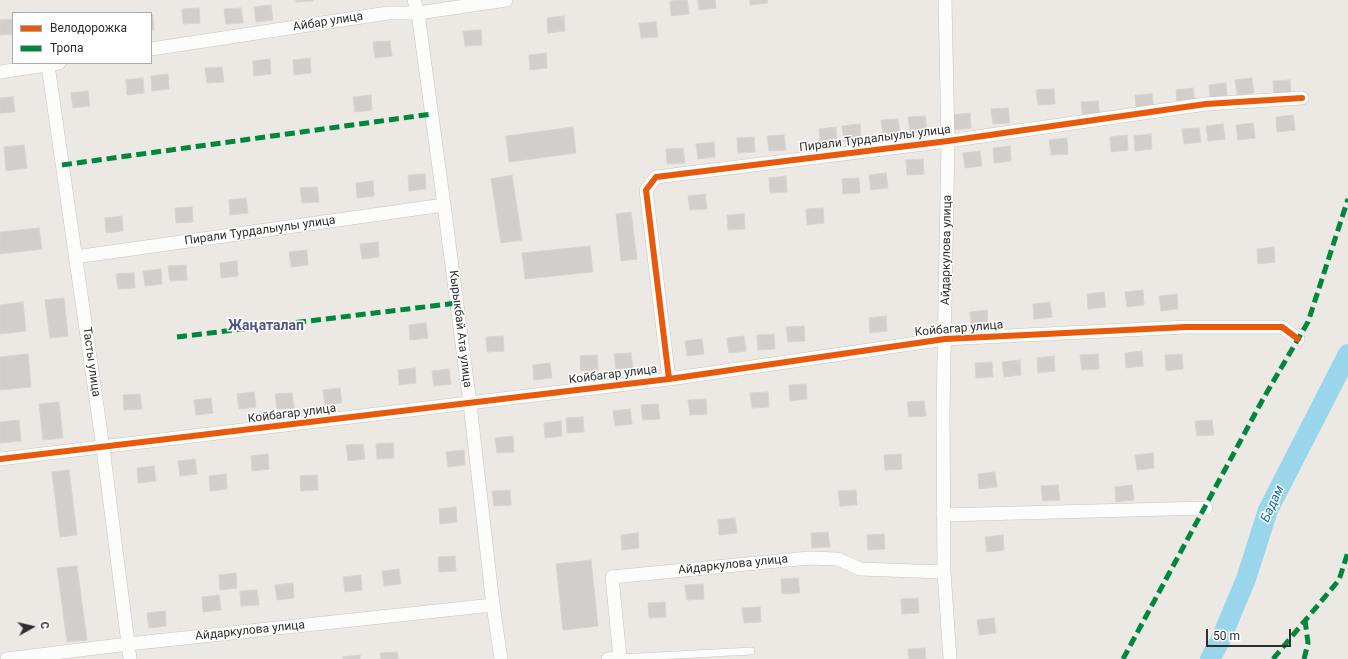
<!DOCTYPE html>
<html>
<head>
<meta charset="utf-8">
<style>
	body { margin:0 }
	#map { position:relative; width:1348px; height:659px; overflow:hidden; background:#ece8e4; font-family:Roboto,sans-serif }
	canvas { display:block }
	.legend { position:absolute; left:12px; top:12px; width:140px; height:52px; box-sizing:border-box; background:#fff; border:1px solid #ababab; margin:0; padding:5px 7px; list-style:none; font-size:12px; color:#2e2e2e }
	.legend li { display:flex; align-items:center; gap:8px; height:20px }
	.legend b { width:20px; border:1px solid #ababab }
	.north { position:absolute; left:12px; top:607px; width:40px; height:40px; -webkit-text-stroke:3px #fff; paint-order:stroke; rotate:82deg; font-size:11px; font-weight:700; line-height:16px; text-align:center; color:#2e2e2e }
	.north::after { content:''; display:block; margin:auto; width:14px; height:18px; background:#2e2e2e; clip-path:polygon(50% 0,100% 100%,50% 72%,0 100%) }
	.scale { position:absolute; left:1206px; top:629px; width:85px; height:18px; box-sizing:border-box; border:2px solid #2e2e2e; border-top:0; padding-left:5px; font-size:12px; line-height:14px; white-space:nowrap; color:#2e2e2e; -webkit-text-stroke:3px #fff; paint-order:stroke }
</style>
</head>
<body>
<div id="map">
<canvas width="1348" height="659"></canvas>
<ul class="legend">
<li><b style="height:5px;background:#e8590c"></b>Велодорожка</li>
<li><b style="height:5px;background:#00873e"></b>Тропа</li>
</ul>
<div class="north">С</div>
<div class="scale">50 m</div>
</div>
<script>
const c = document.querySelector('canvas').getContext('2d');
c.lineJoin = 'round';
const poly = rows => new Path2D(rows.map(r => 'M' + r).join(''));
function strokePath(path, color, width, dash) { c.strokeStyle = color; c.lineWidth = width; c.lineCap = dash ? 'butt' : 'round'; c.setLineDash(dash || []); c.stroke(path); }
function fillPath(path, color) { c.fillStyle = color; c.fill(path, 'evenodd'); }
function drawText(font, color, halo, rows, align = 'center') {
  c.font = font + ' Roboto,sans-serif'; c.lineWidth = 3; c.setLineDash([]); c.textBaseline = 'middle'; c.strokeStyle = halo; c.fillStyle = color; for (const [text, x, y, turn = 0] of rows) {
    c.save(); c.translate(x, y); c.rotate((+turn || 0) * Math.PI / 180); c.textAlign = isNaN(turn) ? turn : align; if (halo) c.strokeText(text, 0, 0); c.fillText(text, 0, 0); c.restore();
  }
}
strokePath(poly([
	[1210,659,1220,641,1246,579,1268,510,1348,354]
]), '#99d6ec', 20);
const building = poly([
	[296,0,313,0,313,1,296,2,296,0],
	[687,0,689,14,671,16,670,1,687,0],
	[698,0,715,0,716,8,699,10,698,0],
	[750,0,767,0,768,3,750,5,750,0],
	[271,5,273,20,256,22,254,7,271,5],
	[199,8,200,23,183,24,182,9,199,8],
	[241,8,243,23,226,24,224,9,241,8],
	[151,15,153,15,154,30,151,30,151,15],
	[564,16,565,31,548,33,547,18,564,16],
	[13,19,13,34,0,35,0,20,13,19],
	[656,22,658,37,641,38,639,23,656,22],
	[481,30,482,45,465,46,463,31,481,30],
	[390,41,392,56,375,58,373,42,390,41],
	[546,53,547,68,530,70,529,55,546,53],
	[310,58,311,73,294,75,293,60,310,58],
	[270,59,271,74,254,76,253,61,270,59],
	[222,67,224,82,207,83,205,68,222,67],
	[168,74,169,89,152,91,151,76,168,74],
	[143,78,144,93,127,95,126,80,143,78],
	[1252,78,1254,93,1237,95,1235,80,1252,78],
	[1290,80,1291,95,1274,96,1273,81,1290,80],
	[1226,83,1227,98,1210,100,1209,85,1226,83],
	[1193,88,1195,103,1177,105,1176,90,1193,88],
	[1054,89,1055,104,1038,105,1036,90,1054,89],
	[88,91,90,106,73,108,71,93,88,91],
	[1152,94,1154,109,1136,110,1135,95,1152,94],
	[371,95,372,110,355,112,353,97,371,95],
	[13,97,15,112,0,113,0,98,13,97],
	[1098,101,1100,116,1083,117,1081,102,1098,101],
	[1008,108,1010,123,993,124,991,109,1008,108],
	[970,113,971,128,954,130,952,115,970,113],
	[1293,115,1295,130,1277,132,1276,117,1293,115],
	[925,116,927,131,910,132,908,117,925,116],
	[898,119,900,134,883,135,881,120,898,119],
	[1253,123,1255,138,1238,140,1236,125,1253,123],
	[860,124,861,139,844,141,842,126,860,124],
	[1223,124,1225,139,1208,141,1206,126,1223,124],
	[573,127,576,153,509,162,506,136,573,127],
	[836,127,837,143,820,144,819,129,836,127],
	[1199,128,1201,142,1184,144,1182,129,1199,128],
	[1151,134,1152,149,1135,151,1134,136,1151,134],
	[784,135,786,150,769,151,767,136,784,135],
	[1127,135,1128,150,1111,152,1110,137,1127,135],
	[754,137,755,152,738,153,737,138,754,137],
	[1067,138,1068,154,1051,155,1049,140,1067,138],
	[714,142,715,157,698,159,696,144,714,142],
	[24,145,27,168,6,171,4,147,24,145],
	[1010,146,1011,161,994,163,993,148,1010,146],
	[683,148,685,163,667,164,666,149,683,148],
	[980,151,982,166,965,168,963,153,980,151],
	[923,159,924,174,907,175,906,160,923,159],
	[886,173,888,188,871,190,869,175,886,173],
	[425,174,426,189,409,191,408,175,425,174],
	[512,175,522,240,501,243,491,179,512,175],
	[786,176,787,192,770,193,769,178,786,176],
	[859,178,860,193,843,194,842,179,859,178],
	[373,181,374,196,357,198,356,183,373,181],
	[317,187,319,202,302,203,300,188,317,187],
	[705,194,707,209,690,210,688,196,705,194],
	[246,198,248,213,230,215,229,200,246,198],
	[192,207,193,222,176,223,175,208,192,207],
	[823,208,824,223,807,225,806,209,823,208],
	[631,212,637,259,621,261,616,214,631,212],
	[744,214,745,229,728,230,727,215,744,214],
	[122,216,123,231,106,233,105,218,122,216],
	[39,228,42,249,0,254,0,232,39,228],
	[378,242,379,257,362,259,360,244,378,242],
	[590,246,593,272,525,279,522,253,590,246],
	[1274,247,1275,262,1258,264,1257,249,1274,247],
	[307,250,308,265,291,267,289,252,307,250],
	[237,261,238,276,221,278,220,263,237,261],
	[186,265,187,280,170,281,168,266,186,265],
	[161,269,162,284,145,286,143,271,161,269],
	[134,273,135,288,118,289,116,274,134,273],
	[1143,290,1144,305,1127,307,1125,292,1143,290],
	[1104,292,1106,307,1088,309,1087,294,1104,292],
	[1177,294,1178,309,1161,311,1159,296,1177,294],
	[64,298,68,336,50,338,45,300,64,298],
	[23,302,26,331,0,334,0,305,23,302],
	[1050,302,1052,317,1034,319,1033,304,1050,302],
	[987,310,988,325,971,327,970,312,987,310],
	[886,316,887,331,870,333,869,318,886,316],
	[426,323,428,338,410,340,409,325,426,323],
	[804,326,805,341,788,342,786,327,804,326],
	[774,334,775,349,758,350,757,335,774,334],
	[503,336,504,351,487,352,486,337,503,336],
	[744,336,746,351,729,353,727,338,744,336],
	[702,339,704,354,687,356,685,341,702,339],
	[1142,351,1143,366,1126,368,1125,353,1142,351],
	[631,353,633,368,616,369,614,354,631,353],
	[28,354,31,387,0,390,0,357,28,354],
	[1098,354,1099,369,1082,370,1080,355,1098,354],
	[1182,354,1183,369,1166,371,1165,355,1182,354],
	[597,355,598,370,581,371,580,356,597,355],
	[1054,356,1055,371,1038,373,1037,358,1054,356],
	[1020,360,1021,375,1004,377,1002,362,1020,360],
	[992,362,993,377,976,378,975,363,992,362],
	[550,363,552,378,534,380,533,365,550,363],
	[415,368,416,383,399,385,398,370,415,368],
	[449,369,451,384,434,386,432,371,449,369],
	[806,384,807,399,790,401,789,385,806,384],
	[340,388,342,403,325,405,323,390,340,388],
	[254,392,256,407,239,409,237,394,254,392],
	[768,392,769,407,752,408,750,393,768,392],
	[292,393,294,408,277,409,275,394,292,393],
	[140,394,142,409,124,410,123,395,140,394],
	[211,398,213,413,196,415,194,400,211,398],
	[706,399,707,414,690,415,688,400,706,399],
	[924,401,926,416,909,417,907,402,924,401],
	[59,402,63,438,43,440,39,404,59,402],
	[658,404,660,419,643,420,641,405,658,404],
	[630,409,632,424,615,426,613,411,630,409],
	[583,417,584,432,567,433,566,418,583,417],
	[19,420,21,441,0,443,0,422,19,420],
	[1212,420,1214,435,1197,436,1195,421,1212,420],
	[561,421,562,436,545,438,544,423,561,421],
	[513,436,514,452,497,453,495,438,513,436],
	[393,443,394,458,377,459,376,444,393,443],
	[363,444,365,459,348,461,346,445,363,444],
	[464,450,465,465,448,467,446,452,464,450],
	[1153,453,1154,468,1137,470,1135,455,1153,453],
	[268,454,269,469,252,471,251,456,268,454],
	[901,454,902,469,885,470,884,455,901,454],
	[195,459,197,474,180,476,178,461,195,459],
	[154,466,156,481,138,483,137,468,154,466],
	[69,470,77,535,60,537,52,472,69,470],
	[995,472,997,487,979,489,978,474,995,472],
	[226,474,227,489,210,491,209,476,226,474],
	[317,475,318,490,301,491,300,476,317,475],
	[1058,485,1060,500,1043,501,1041,486,1058,485],
	[1132,485,1134,500,1116,502,1115,487,1132,485],
	[510,490,511,505,494,506,492,491,510,490],
	[856,490,857,505,840,506,838,491,856,490],
	[456,507,457,522,440,524,439,509,456,507],
	[735,518,737,533,719,535,718,520,735,518],
	[828,532,830,547,812,548,811,533,828,532],
	[638,533,639,548,622,550,621,535,638,533],
	[884,534,885,549,868,550,867,535,884,534],
	[1003,535,1004,550,987,552,985,537,1003,535],
	[455,556,456,571,439,572,438,557,455,556],
	[591,560,598,626,563,630,556,564,591,560],
	[77,566,87,640,67,642,57,568,77,566],
	[399,569,401,584,384,586,382,571,399,569],
	[236,573,237,588,220,590,219,575,236,573],
	[361,575,362,590,345,592,343,577,361,575],
	[798,578,800,593,782,594,781,579,798,578],
	[293,583,294,598,277,600,275,585,293,583],
	[703,584,704,599,687,600,685,585,703,584],
	[257,590,259,605,241,606,240,591,257,590],
	[219,595,221,610,203,612,202,597,219,595],
	[918,598,919,613,902,614,901,599,918,598],
	[665,602,666,617,649,618,648,603,665,602],
	[760,607,761,622,744,623,742,608,760,607],
	[165,611,166,626,149,628,147,613,165,611],
	[994,618,996,633,979,635,977,620,994,618],
	[925,648,926,659,909,659,908,649,925,648],
	[397,652,398,659,381,659,380,653,397,652],
	[360,655,360,659,343,659,343,657,360,655]
]);
fillPath(building, '#d1cecb');
strokePath(building, '#d7d4d0', 1);
const service = poly([
	[620,658,751,651]
]);
const minor = poly([
	[414,0,418,13,444,205,470,404,493,605,501,659],
	[945,0,948,141,943,411,944,572,950,659],
	[151,49,388,13,418,13,506,0],
	[48,65,103,448,130,659],
	[0,72,59,63],
	[75,257,444,205],
	[669,379,646,190,656,177,948,141,1206,104,1302,98],
	[0,459,669,379,945,339,1186,327,1282,327,1298,339],
	[943,515,1206,508],
	[7,659,128,644,493,605],
	[608,659,620,658,612,577,809,558,838,559,860,569,944,572]
]);
strokePath(service, '#c5c4c5', 8);
strokePath(minor, '#c5c4c5', 14);
strokePath(service, '#fcfcfb', 7);
strokePath(minor, '#fcfcfb', 13);
strokePath(poly([
	[62,165,432,114],
	[177,337,457,303],
	[1123,659,1263,399,1308,322,1348,199],
	[1273,659,1339,580,1348,552],
	[1304,659,1308,643,1305,620]
]), '#00873e', 5, [10, 5]);
strokePath(poly([
	[669,379,646,190,656,177,948,141,1206,104,1302,98],
	[0,459,669,379,945,339,1186,327,1282,327,1298,339]
]), '#e8590c', 6);
drawText('12px', '#2e2e2e', '#fff', [
	["Айбар улица",328,22,-9],
	["Пирали Турдалыулы улица",875,139,-7],
	["Пирали Турдалыулы улица",260,231,-8],
	["Айдаркулова улица",947,250,-89],
	["Кырыкбай Ата улица",460,329,83],
	["Койбагар улица",959,329,-5],
	["Тасты улица",91,362,82],
	["Койбагар улица",613,375,-7],
	["Койбагар улица",292,414,-7],
	["Айдаркулова улица",733,565,-6],
	["Айдаркулова улица",250,631,-6]
]);
drawText('italic 13px', '#0d6fa3', '#fff', [
	["Бадам",1273,504,-66]
]);
drawText('bold 14px', '#4d5680', '#fff', [
	["Жаңаталап",266,326]
]);
</script>
</body>
</html>
